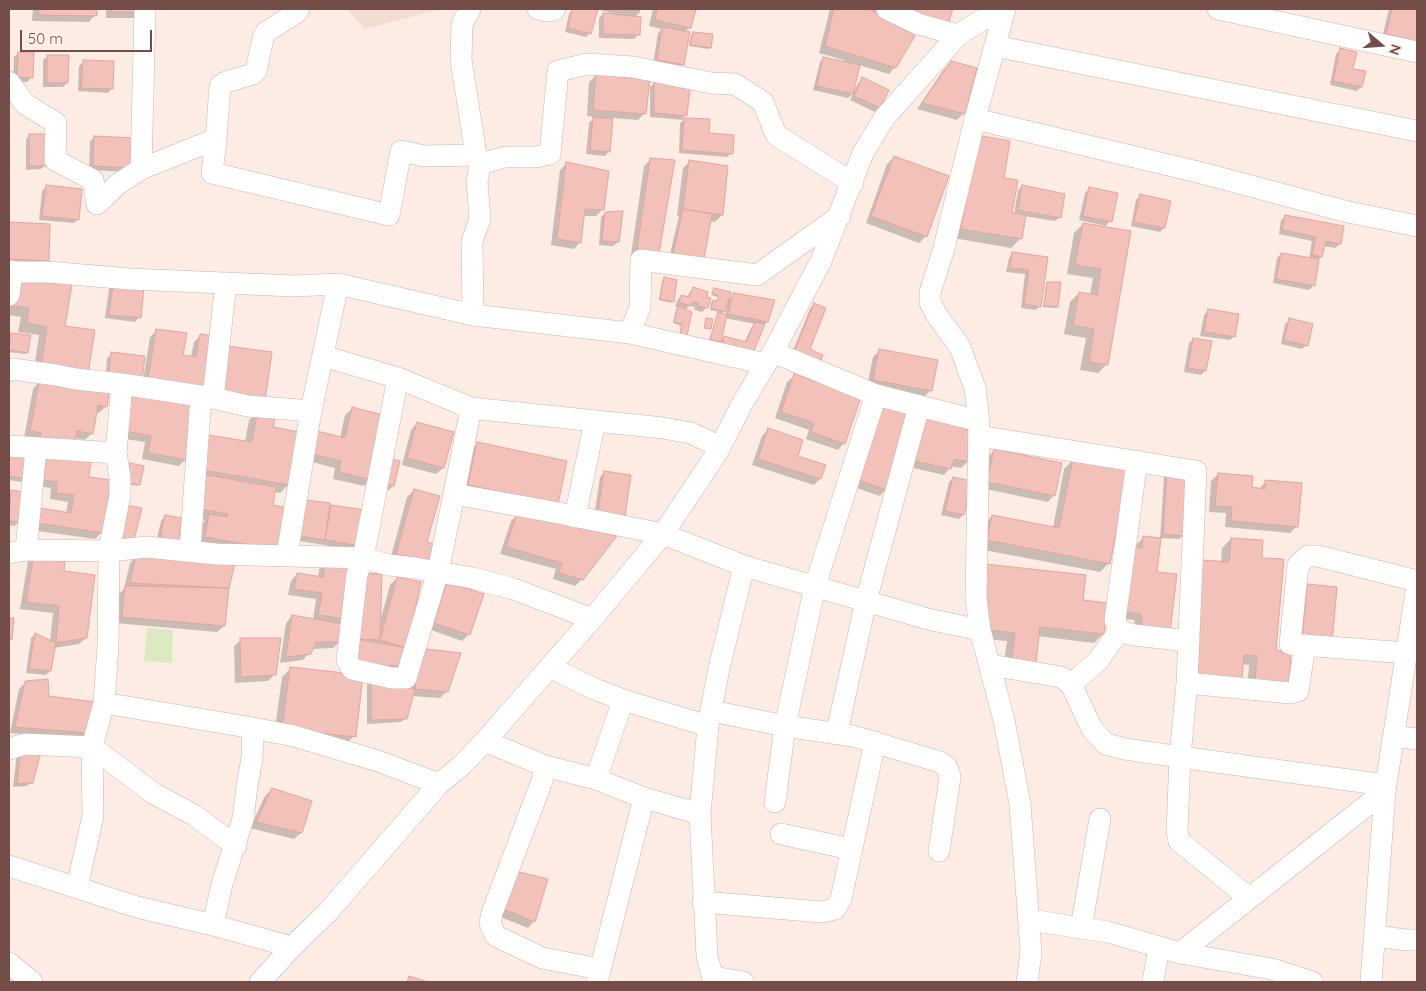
<!DOCTYPE html>
<html>
<head>
<meta charset="utf-8">
<style>
	body { margin:0 }
	#map { position:relative; width:1426px; height:991px; overflow:hidden; background:#fcece3; font-family:Quicksand,sans-serif }
	canvas { display:block }
	.frame { position:absolute; inset:0; border:10px solid #744d49; pointer-events:none }
	.north { position:absolute; left:1356px; top:20px; width:50px; height:50px; -webkit-text-stroke:4px #fff1e9; paint-order:stroke; rotate:108deg; font-size:14px; font-weight:700; line-height:20px; text-align:center; color:#744d49 }
	.north::after { content:''; display:block; margin:auto; width:18px; height:22px; background:#744d49; clip-path:polygon(50% 0,100% 100%,50% 72%,0 100%) }
	.scale { position:absolute; left:20px; top:30px; width:132px; height:22px; box-sizing:border-box; border:2px solid #744d49; border-top:0; padding-left:6px; font-size:15px; line-height:18px; white-space:nowrap; color:#744d49; -webkit-text-stroke:4px #fff1e9; paint-order:stroke }
</style>
</head>
<body>
<div id="map">
<canvas width="1426" height="991"></canvas>
<div class="frame"></div>
<div class="north">N</div>
<div class="scale">50 m</div>
</div>
<script>
const c = document.querySelector('canvas').getContext('2d');
c.lineJoin = 'round';
function fillPath(path, color) { c.fillStyle = color; c.fill(path, 'evenodd'); }
const poly = rows => new Path2D(rows.map(r => 'M' + r).join(''));
function strokePath(path, color, width, dash) { c.strokeStyle = color; c.lineWidth = width; c.lineCap = dash ? 'butt' : 'round'; c.setLineDash(dash || []); c.stroke(path); }
fillPath(poly([
	[347,9,441,9,365,29]
]), '#f4dcd1');
fillPath(poly([
	[147,628,173,630,172,663,144,661]
]), '#dceac1');
fillPath(poly([
	[33,9,96,9,95,15,89,22,32,21],
	[106,9,141,9,141,11,134,18,106,18],
	[573,9,640,9,640,12,634,18,638,35,634,39,599,38,599,18,603,14,614,15,614,14,597,9,590,33,586,37,565,32,569,14],
	[653,9,694,9,690,27,685,32,683,64,679,69,653,64,658,33,662,29,649,26],
	[830,9,869,10,951,9,947,24,938,33,875,12,895,67,889,74,859,65,853,93,848,98,813,90,820,62,824,58,844,62,844,60,819,53],
	[1389,9,1417,9,1417,45,1382,38],
	[693,33,710,47,708,49,689,46,691,35],
	[1341,50,1361,87,1357,91,1330,85,1336,54],
	[18,53,31,78,27,82,13,81,14,57],
	[48,56,67,83,63,87,43,87,43,60],
	[83,62,112,88,108,93,78,91,79,66],
	[951,63,964,113,957,120,917,109,944,69],
	[596,75,645,113,638,120,612,118,609,151,605,156,586,154,589,123,595,117,587,116,589,82],
	[862,79,879,107,875,112,850,100,858,83],
	[654,83,685,115,682,119,708,120,707,134,731,153,727,157,679,153,680,123,684,120,650,117,650,87],
	[30,135,45,165,41,169,26,170,26,139],
	[95,137,129,172,89,170,90,141],
	[968,146,1002,179,1011,214,1014,214,1018,190,1022,186,1060,217,1055,221,1024,216,1020,239,1011,248,953,238],
	[894,157,926,236,919,243,866,223,887,164],
	[651,159,651,259,631,255,644,166],
	[689,162,727,167,722,215,715,222,709,221,669,258,679,216,677,216,683,168],
	[567,163,603,209,596,216,583,216,580,242,574,249,551,245,560,170],
	[46,187,78,219,74,223,39,220,42,191],
	[1089,189,1110,221,1106,226,1079,220,1085,193],
	[1140,196,1169,202,1164,228,1160,232,1131,226,1136,200],
	[606,213,618,242,613,246,599,245,601,217],
	[1286,216,1343,227,1340,244,1335,248,1323,246,1321,257,1318,260,1314,285,1309,290,1273,283,1277,258,1281,254,1309,259,1312,241,1279,234,1281,220],
	[9,223,49,225,48,260,41,267,9,266],
	[1083,224,1129,232,1107,364,1098,373,1080,370,1086,338,1064,334,1070,302,1079,293,1090,295,1093,278,1067,274,1074,233],
	[1013,254,1047,258,1040,306,1035,310,1021,308,1025,274,1006,272,1009,258],
	[664,279,672,301,671,303,659,300,662,281],
	[1048,283,1057,307,1055,308,1043,307,1046,285],
	[9,284,64,327,94,331,33,376,39,335,18,332,21,317,9,315],
	[113,285,139,317,135,322,105,318,109,289],
	[693,289,709,299,706,308,702,312,694,310,695,307,689,306,685,310,686,335,679,336,681,326,673,323,676,309,678,307,675,307,677,301,681,296,687,298,689,293],
	[714,289,727,301,734,294,767,322,763,326,752,352,709,341,717,315,720,312,710,310,711,303,713,301,716,302,718,297,711,295],
	[727,308,725,316,721,314],
	[725,318,755,324,751,328,744,343,724,337,720,342],
	[814,304,808,350,789,360,810,309],
	[1208,311,1234,336,1230,340,1200,336,1204,315],
	[1290,320,1307,345,1302,349,1281,344,1285,324],
	[157,330,182,356,191,357,194,342,201,335,204,394,141,392,150,337],
	[12,334,27,352,25,354,9,352,10,336],
	[1194,339,1205,371,1201,375,1184,372,1189,343],
	[880,350,931,390,924,397,867,386,873,357],
	[112,354,141,382,105,383,107,358],
	[794,376,844,443,838,450,806,439,809,430,775,418,787,382],
	[39,382,106,406,99,413,96,412,92,433,85,440,75,438,102,532,95,539,31,530,33,516,66,513,68,502,50,499,51,488,29,485,24,438,33,389],
	[126,401,186,459,179,466,142,459,145,442,119,438],
	[879,404,886,489,880,496,848,485],
	[352,409,371,479,364,486,333,479,335,468,301,459,340,438,345,415],
	[258,411,272,428,289,484,280,493,274,492,271,506,283,550,196,546,200,525,205,520,187,517,194,478,245,442,249,420],
	[920,421,968,461,961,468,951,466,944,475,909,467],
	[417,423,443,468,436,474,402,465,411,430],
	[768,430,820,479,814,485,752,465,762,436],
	[478,443,550,510,462,492,471,450],
	[994,451,1054,495,1048,502,981,488,987,457],
	[9,454,26,478,22,482,9,480],
	[1073,460,1109,563,1100,572,979,549,983,525,992,516,1053,528,1064,469],
	[383,463,393,486,389,490,377,487],
	[131,464,139,484,137,486,125,484],
	[1168,472,1184,535,1179,539,1160,538,1156,573,1176,575,1137,636,1134,620,1115,618,1137,544,1144,537,1160,539,1164,477],
	[604,473,619,520,594,517,600,477],
	[1218,474,1250,489,1259,489,1266,481,1297,526,1290,533,1225,527,1226,513,1209,512,1211,481],
	[953,478,963,515,959,519,941,515,949,482],
	[414,490,426,542,423,569,390,560,407,497],
	[11,492,19,522,14,526,9,525,9,494],
	[298,500,364,511,354,550,288,539],
	[518,514,582,579,575,586,553,579,556,569,500,554,511,521],
	[165,516,181,519,156,542,161,521],
	[1231,539,1260,559,1275,651,1290,653,1247,690,1249,665,1242,664,1221,563,1222,548],
	[35,554,63,572,86,638,79,644,54,648,50,671,46,675,26,673,31,638,35,634,50,642,53,613,20,609,28,561],
	[136,556,235,560,228,588,224,626,217,632,115,623,119,594,124,589,130,563],
	[326,558,345,619,339,624,340,641,333,648,312,649,303,660,280,663,286,623,292,616,313,620,316,599,288,595,291,581,297,574,318,577,320,565],
	[977,574,1081,601,1106,604,1103,634,1094,643,1037,636,1003,670,1007,641,974,638],
	[397,578,420,583,401,665,396,669,351,668,352,645,380,622,390,585],
	[448,583,469,634,462,641,428,629,441,590],
	[1308,585,1336,588,1296,646,1301,592],
	[241,640,275,674,268,681,235,683,234,646],
	[411,656,447,691,440,698,412,696,406,718,401,722,367,724,367,685,371,681,409,689],
	[291,668,354,736,345,745,274,737,282,677],
	[26,682,48,697,87,732,80,739,10,733,19,689],
	[21,748,32,782,27,786,13,787,17,752],
	[272,789,301,833,294,839,250,828,265,796],
	[508,879,534,921,528,928,495,915]
]), '#0003');
const building = poly([
	[39,9,97,9,97,16,39,15,39,9],
	[112,9,142,9,142,12,112,12,112,9],
	[572,9,598,9,591,34,568,28,572,9],
	[657,9,696,9,691,28,655,20,657,9],
	[834,9,869,9,915,36,896,68,825,46,834,9],
	[900,9,953,9,948,25,900,9],
	[1392,9,1417,9,1417,42,1386,34,1392,9],
	[603,13,641,17,640,35,603,34,603,13],
	[662,27,690,32,684,65,657,60,662,27],
	[693,32,713,34,711,48,690,45,693,32],
	[1340,48,1357,52,1353,69,1366,71,1362,87,1333,81,1340,48],
	[18,52,34,52,33,78,17,77,18,52],
	[47,55,69,55,68,83,47,83,47,55],
	[823,57,860,65,853,94,817,86,823,57],
	[83,60,114,61,113,89,81,88,83,60],
	[951,61,977,68,965,114,922,103,951,61],
	[596,74,650,80,646,114,593,110,596,74],
	[862,77,889,90,880,108,854,96,862,77],
	[654,81,690,88,687,116,654,113,654,81],
	[593,117,613,119,610,152,590,150,593,117],
	[684,118,710,119,709,133,734,135,733,154,682,150,684,118],
	[29,134,46,134,46,166,29,166,29,134],
	[977,135,1010,141,1004,178,1018,180,1012,213,1026,215,1022,239,961,229,977,135],
	[94,136,136,138,135,168,93,166,94,136],
	[894,156,949,176,927,237,871,216,894,156],
	[650,158,675,160,659,253,637,249,650,158],
	[689,160,728,166,723,215,683,209,689,160],
	[566,162,609,171,604,210,585,209,581,243,557,239,566,162],
	[46,185,82,189,79,220,42,216,46,185],
	[1022,185,1065,194,1061,218,1018,210,1022,185],
	[1089,187,1118,193,1112,222,1083,216,1089,187],
	[1140,194,1171,201,1165,228,1134,222,1140,194],
	[683,209,712,214,704,259,673,254,683,209],
	[623,211,619,242,602,241,605,212,623,211],
	[1285,215,1344,226,1341,244,1326,241,1322,257,1312,255,1316,237,1282,230,1285,215],
	[9,222,50,224,49,261,9,259,9,222],
	[1083,223,1131,231,1108,365,1089,362,1094,329,1073,325,1079,292,1097,295,1101,269,1075,265,1083,223],
	[1012,252,1048,257,1041,307,1024,304,1029,270,1010,268,1012,252],
	[1281,253,1319,259,1315,286,1276,279,1281,253],
	[16,275,72,284,65,326,95,330,88,374,41,367,47,327,27,323,29,308,11,306,16,275],
	[664,277,677,280,674,302,660,299,664,277],
	[1047,282,1061,282,1058,307,1044,306,1047,282],
	[113,284,144,287,141,318,109,315,113,284],
	[693,287,708,292,707,297,711,298,708,308,698,306,698,303,693,302,691,306,679,302,681,295,689,297,693,287],
	[714,288,731,292,725,312,711,308,713,300,717,301,719,296,712,293,714,288],
	[733,293,775,300,768,322,728,314,733,293],
	[814,303,826,308,810,349,823,355,819,366,793,355,814,303],
	[678,306,692,312,687,336,680,334,682,324,674,322,678,306],
	[1208,309,1239,314,1235,337,1204,332,1208,309],
	[718,312,727,315,721,342,710,339,718,312],
	[706,318,713,319,711,329,704,328,706,318],
	[1289,318,1313,324,1308,346,1284,340,1289,318],
	[755,322,765,324,753,353,722,345,724,336,746,342,755,322],
	[156,329,187,333,183,355,196,357,200,334,214,336,205,395,147,386,156,329],
	[11,333,31,335,28,353,9,350,11,333],
	[1193,338,1212,341,1206,371,1188,368,1193,338],
	[227,346,272,352,265,401,220,395,227,346],
	[879,349,938,360,932,391,873,380,879,349],
	[111,352,145,356,142,382,108,379,111,352],
	[794,374,861,397,845,444,811,432,814,423,781,412,794,374],
	[39,381,109,393,107,407,98,405,93,434,77,431,74,450,39,443,41,433,30,431,39,381],
	[132,393,197,405,187,460,148,453,151,436,125,431,132,393],
	[879,402,913,414,887,490,853,478,879,402],
	[352,407,387,416,372,480,339,472,341,461,307,453,313,430,345,438,352,407],
	[258,409,276,413,273,427,299,432,290,485,202,470,208,435,252,442,258,409],
	[926,413,965,422,964,429,976,431,969,462,954,459,951,469,915,461,926,413],
	[417,422,454,432,444,468,407,458,417,422],
	[768,428,803,440,798,456,826,465,821,479,758,459,768,428],
	[477,442,567,461,558,504,468,485,477,442],
	[994,449,1062,463,1055,496,987,482,994,449],
	[9,452,31,456,27,479,9,476,9,452],
	[39,452,91,459,89,477,111,480,103,533,37,523,39,508,71,513,74,495,56,493,57,482,35,479,39,452],
	[387,458,400,461,394,486,381,483,387,458],
	[1073,459,1128,469,1110,564,987,540,992,515,1059,528,1073,459],
	[130,463,144,466,140,485,126,482,130,463],
	[604,471,631,475,625,516,598,513,604,471],
	[1167,471,1189,472,1185,536,1163,534,1167,471],
	[1218,473,1253,476,1252,487,1265,489,1265,480,1302,483,1298,527,1231,521,1232,507,1215,506,1218,473],
	[201,474,276,487,273,505,287,508,284,551,205,537,209,514,227,517,228,514,195,508,201,474],
	[953,477,972,481,964,515,945,511,953,477],
	[414,489,440,496,427,542,436,544,431,563,396,554,414,489],
	[11,490,24,492,20,522,9,521,11,490],
	[298,499,330,503,325,540,292,535,298,499],
	[126,505,142,508,133,544,117,540,126,505],
	[331,505,366,510,360,546,325,540,331,505],
	[517,513,617,536,583,580,559,573,562,563,506,547,517,513],
	[165,515,182,518,178,542,160,538,165,515],
	[1143,536,1161,538,1157,572,1177,574,1170,633,1143,630,1141,614,1121,611,1129,546,1142,548,1143,536],
	[1231,538,1263,540,1262,558,1284,559,1276,650,1291,652,1289,684,1255,682,1257,656,1244,655,1242,678,1193,674,1202,560,1229,562,1231,538],
	[34,553,66,553,64,571,95,575,87,638,56,643,59,606,26,602,34,553],
	[136,555,236,559,229,588,130,583,136,555],
	[326,557,355,561,346,619,318,615,322,593,294,589,297,573,323,577,326,557],
	[985,564,1086,575,1083,600,1107,603,1104,634,1040,627,1036,663,1012,661,1015,633,982,629,987,590,983,585,985,564],
	[360,573,382,574,380,640,358,639,360,573],
	[397,577,421,582,407,648,380,640,397,577],
	[447,582,484,594,470,635,434,623,447,582],
	[1307,584,1337,587,1332,643,1302,640,1307,584],
	[125,586,229,588,225,626,122,617,125,586],
	[292,615,342,624,341,642,316,642,311,654,286,657,292,615],
	[9,618,14,618,12,640,9,639,9,618],
	[35,633,56,643,51,671,29,669,35,633],
	[240,638,281,638,276,675,241,677,240,638],
	[358,639,407,648,402,666,355,664,358,639],
	[418,648,461,653,448,692,415,689,418,648],
	[290,667,363,675,356,737,282,729,290,667],
	[48,679,49,696,95,702,88,733,15,727,25,681,48,679],
	[371,680,415,689,407,719,371,720,371,680],
	[21,747,42,748,33,783,17,784,21,747],
	[272,788,312,801,302,833,256,822,272,788],
	[515,871,548,879,535,922,501,908,515,871],
	[409,976,428,982,407,982,409,976]
]);
fillPath(building, '#f2c2ba');
strokePath(building, '#e5a49b', 1);
const minor = poly([
	[538,9,546,11,554,10,555,9],
	[887,9,918,24,958,35],
	[1005,9,975,119,943,252,930,292,930,302,936,314,960,347,975,388,979,421,976,598,980,630,1004,720,1020,804,1031,952,1027,982],
	[1218,9,1417,52],
	[995,46,1417,131],
	[9,82,25,104,56,123,55,160,93,180,97,204],
	[975,119,1198,172,1348,212,1417,226],
	[216,139,220,86,226,82,253,74,256,71,263,38,266,32,296,13,299,9],
	[141,169,145,9],
	[97,204,118,184,141,169,216,139,212,173,389,215,401,151,424,156,476,155,461,60,462,24,470,9],
	[9,272,48,272,130,279,294,286,338,284,473,315,630,333,640,307,641,260,757,275,840,216],
	[226,283,213,398,248,406,311,411,338,284],
	[9,295,12,271],
	[473,315,472,241,480,219,477,182,480,164,505,157,536,157,550,154,558,71,587,64,633,67,711,83,735,84,763,102,776,135,853,183],
	[630,333,766,364],
	[773,352,876,395,979,421],
	[323,356,398,378,471,408,663,428,691,433,720,447],
	[9,371,12,369,56,375,76,379,122,384,116,453,120,477,120,495,109,551,108,647,104,703,253,728,252,758,247,786,243,819,222,884,213,925],
	[398,378,363,558,357,574,347,660,352,669,392,678,406,678,438,572,454,494],
	[122,384,213,398],
	[471,408,454,494,553,512,663,534,744,566,719,668,708,726,700,814,707,956,714,982],
	[979,436,1196,471,1187,683],
	[9,446,116,453],
	[1137,461,1115,620,1119,631,1134,635,1189,641],
	[575,517,595,421],
	[26,550,36,449],
	[190,551,201,396],
	[9,553,26,550,109,551,147,547,216,554,363,558,389,565,415,568,473,578,514,589,592,619],
	[287,555,311,411],
	[744,566,928,619,980,630],
	[1407,653,1290,644,1298,565,1308,556,1318,556,1417,581],
	[990,665,1061,677,1071,684,1092,729,1106,744,1125,749,1180,757,1385,785],
	[550,667,590,687,623,700,708,726],
	[1071,684,1098,661,1119,631],
	[712,711,785,726,853,736,940,762,947,767,950,777,939,851],
	[253,728,294,736,378,761,439,784],
	[837,732,866,601,919,406],
	[1394,736,1417,739],
	[485,741,545,766,542,781,492,913,490,923,496,936,542,958,600,969],
	[9,749,25,744,92,747,104,703],
	[545,766,596,779,644,798,597,982],
	[596,779,623,700],
	[644,798,700,814],
	[775,802,785,726,815,586,876,395],
	[781,834,851,849],
	[9,866,137,907,213,925,292,947],
	[77,887,93,816,92,747,153,793,194,815,236,846],
	[1249,898,1179,841,1177,832,1180,757,1187,683,1290,693,1298,691,1305,645],
	[703,902,822,912,835,909,841,899,875,742],
	[1030,920,1108,932,1180,953,1272,969,1312,982],
	[1081,928,1100,819],
	[1375,936,1406,940,1417,940],
	[1180,953,1385,791],
	[9,963,32,982],
	[714,977,743,982],
	[260,982,292,947,328,912,439,784,462,765,485,741,592,619,663,534,717,453,742,404,773,352,821,261,863,153,885,117,958,35,982,20,1004,13],
	[1153,982,1159,947],
	[1371,982,1385,791,1417,586]
]);
strokePath(minor, '#d0b3ad', 22);
strokePath(minor, '#fff', 21);
</script>
</body>
</html>
